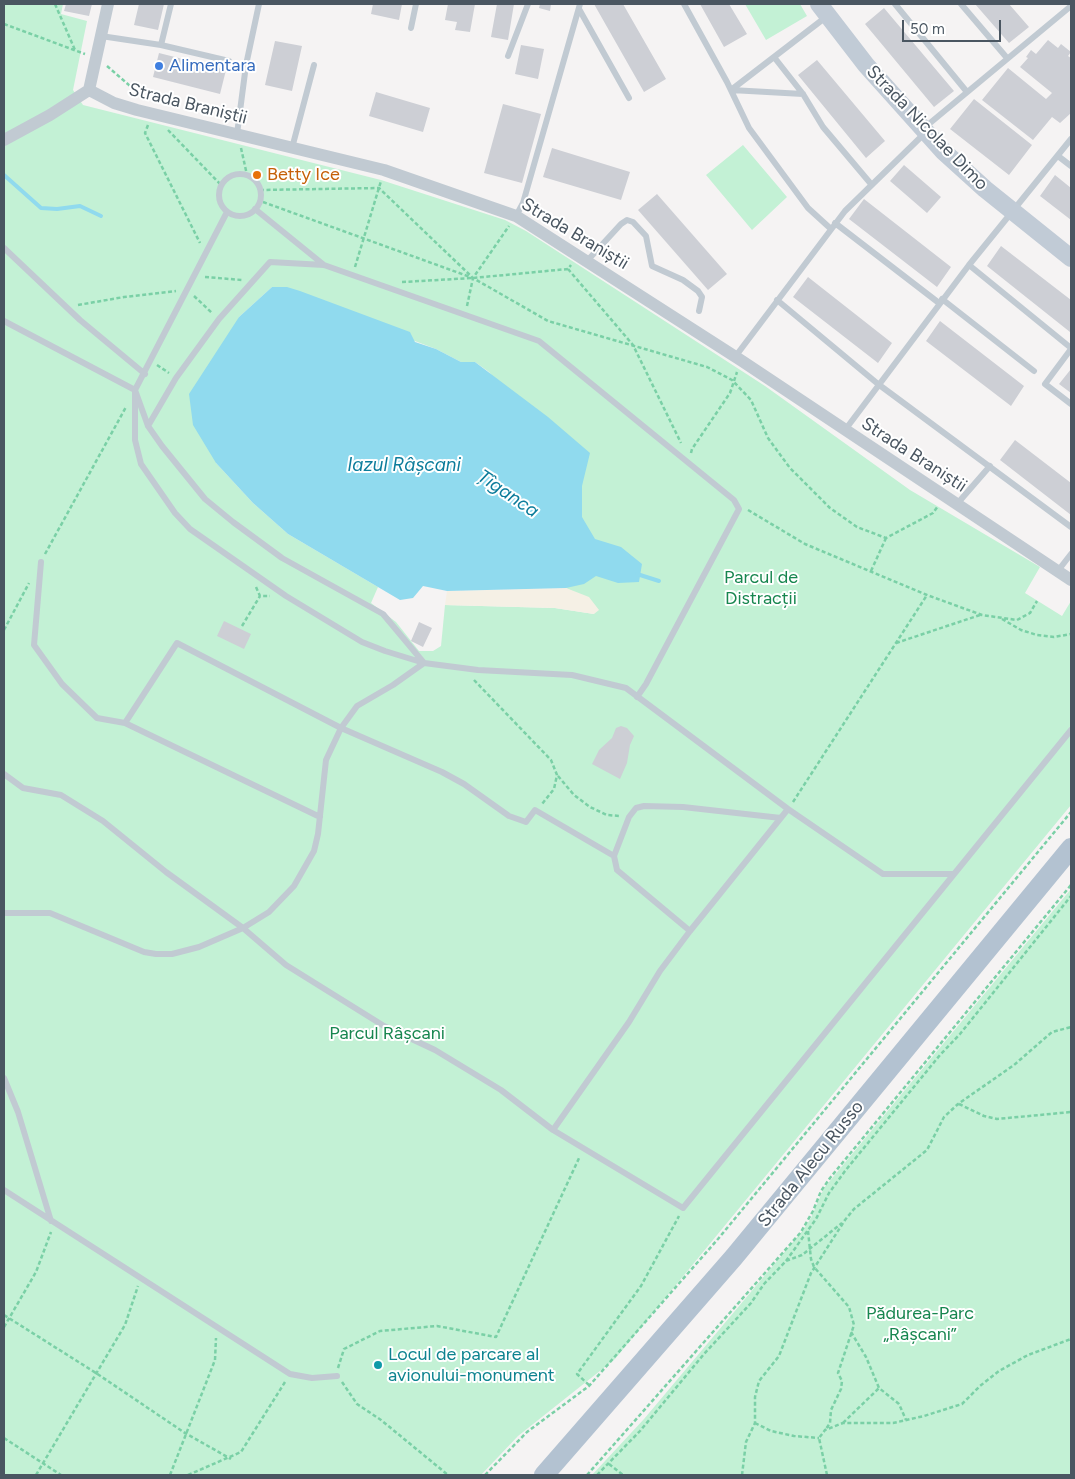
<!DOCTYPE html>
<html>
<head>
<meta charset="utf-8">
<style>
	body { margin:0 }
	#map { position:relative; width:1075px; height:1479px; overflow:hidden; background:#f5f3f3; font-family:Figtree,sans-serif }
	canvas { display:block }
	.frame { position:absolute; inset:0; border:5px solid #4a5661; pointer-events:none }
	.scale { position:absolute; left:902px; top:20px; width:99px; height:22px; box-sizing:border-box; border:2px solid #4a5661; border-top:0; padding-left:6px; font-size:15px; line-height:18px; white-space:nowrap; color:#4a5661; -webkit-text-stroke:4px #fff; paint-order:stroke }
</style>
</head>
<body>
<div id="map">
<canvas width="1075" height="1479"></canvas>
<div class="frame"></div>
<div class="scale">50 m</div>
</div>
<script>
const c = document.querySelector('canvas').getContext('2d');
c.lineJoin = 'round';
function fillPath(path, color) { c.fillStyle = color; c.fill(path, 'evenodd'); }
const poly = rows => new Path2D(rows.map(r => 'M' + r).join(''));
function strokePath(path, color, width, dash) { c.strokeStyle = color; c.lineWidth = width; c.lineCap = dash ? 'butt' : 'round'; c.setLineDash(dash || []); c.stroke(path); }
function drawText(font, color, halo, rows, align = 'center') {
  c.font = font + ' Figtree,sans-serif'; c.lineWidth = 4; c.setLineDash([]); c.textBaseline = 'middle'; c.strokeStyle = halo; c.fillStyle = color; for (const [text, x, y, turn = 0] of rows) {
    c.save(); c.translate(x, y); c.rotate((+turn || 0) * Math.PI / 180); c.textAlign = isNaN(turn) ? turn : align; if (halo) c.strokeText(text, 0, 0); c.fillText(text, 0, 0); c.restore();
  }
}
fillPath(poly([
	[4,4,63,4,61,14,87,21,73,90,83,105,381,180,505,220,526,231,765,386,910,490,1040,567,1025,593,1062,616,1071,601,1071,805,615,1359,518,1436,481,1475,4,1475],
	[272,287,436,349,461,362,475,362,489,372,494,378,566,588,576,593,594,614,555,608,445,605,441,646,433,651,419,651,396,622,371,603,378,587,288,534,253,503,216,463,239,317],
	[745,4,800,4,807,16,766,40],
	[743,145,787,197,752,230,706,175],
	[1071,889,1071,1475,592,1475,644,1419,803,1230,811,1218,824,1188]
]), '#c3f1d5');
fillPath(poly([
	[566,588,589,597,599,610,594,614,555,608,445,605,447,591]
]), '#f5f0e5');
fillPath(poly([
	[272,287,287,287,300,291,410,332,415,342,436,349,461,362,475,362,548,417,590,453,582,486,582,517,595,539,621,547,642,564,639,582,618,583,596,576,584,584,566,588,447,591,423,586,413,598,400,600,288,534,253,503,216,463,193,425,189,394,239,317]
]), '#90daee');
strokePath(poly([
	[4,175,41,208,57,209,80,206,101,216],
	[637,574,659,581]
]), '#90daee', 4);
fillPath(poly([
	[66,4,92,4,89,16,64,11],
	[139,4,164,4,158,30,134,25],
	[373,4,402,4,399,20,371,14],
	[448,4,475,4,470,32,455,30,457,22,445,20],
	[497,4,514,4,508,40,491,37],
	[540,4,551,4,550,11,539,8],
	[594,4,623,4,666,79,644,92],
	[700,4,729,4,747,34,724,47],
	[975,4,1009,4,1029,27,1009,43],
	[884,8,954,91,934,107,865,24],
	[1048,40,1058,48,1061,44,1071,52,1068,56,1071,58,1071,113,1060,123,1052,117,1033,140,982,100,1008,68,1046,99,1052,93,1020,67,1028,58,1026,57,1031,50,1036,54],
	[275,41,302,46,292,91,265,85],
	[521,45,544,49,538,79,515,74],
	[159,53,226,70,220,94,153,77],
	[817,60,885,141,866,158,798,75],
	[376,92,430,108,423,132,369,116],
	[974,99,1032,145,1009,175,950,129],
	[503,104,541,114,522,183,484,173],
	[552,148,630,172,621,200,543,177],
	[904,165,941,197,927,213,890,181],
	[1055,175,1071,188,1071,220,1040,196],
	[657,194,727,274,708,290,638,210],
	[864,199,951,267,937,287,849,219],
	[1001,246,1071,300,1070,332,987,266],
	[808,277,892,343,878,363,793,297],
	[940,321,1024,386,1011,406,926,341],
	[1071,369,1071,393,1059,384],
	[1015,440,1071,483,1071,515,1000,460],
	[224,621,251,634,244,649,217,636],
	[419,622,432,628,423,647,411,641],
	[621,726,627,728,634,736,630,745,627,763,620,779,592,764,599,750,612,738,616,728]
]), '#cdcfd5');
strokePath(poly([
	[55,4,75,50],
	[4,24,85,54],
	[107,66,145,99],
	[148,125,145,133,200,243],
	[168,130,221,185],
	[241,148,247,175],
	[260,190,379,188,472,277],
	[263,202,473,278,548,321,707,367,732,380,751,400,768,438,790,468,830,508,857,527,886,538,933,513,938,506],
	[355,267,381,181],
	[568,269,633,345,681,443],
	[205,277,242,280],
	[402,282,473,278,568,269,571,265],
	[194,296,212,313],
	[78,305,124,297,176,291],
	[467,306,473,278,509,226],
	[157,365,169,373],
	[691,453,692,449,730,393,737,372],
	[748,510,805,544,927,595,982,615,1017,620,1030,613,1037,601],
	[45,554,126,407],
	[871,571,886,538],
	[256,587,260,596,270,596],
	[1002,619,1021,630,1037,635,1054,637,1071,634],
	[242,626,260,596],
	[4,630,29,583],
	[896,643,980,615],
	[474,680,551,760,557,775,554,789,542,804],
	[558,776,574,795,590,807,607,815,620,816],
	[793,802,927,595],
	[959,1104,984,1116,997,1119,1071,1112],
	[808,1231,811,1259,814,1267,849,1307,854,1325,838,1373,842,1381,841,1389,831,1410,830,1423,826,1429],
	[786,1261,816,1219,829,1193,845,1171,940,1055,960,1034,1071,896],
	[4,1315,96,1373,185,1433,231,1459],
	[4,1327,36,1272,51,1232],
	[851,1332,866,1357,879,1388,899,1404,906,1420],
	[338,1368,344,1349,380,1331,437,1326,496,1337,580,1156],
	[342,1382,357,1404,381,1420,448,1475],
	[589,1385,577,1374,641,1286,679,1216],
	[755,1423,771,1431,794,1436,819,1438],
	[843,1423,879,1388],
	[4,1438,61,1475],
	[609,1464,623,1475],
	[36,1475,125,1325,138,1286],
	[170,1475,215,1360,216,1338],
	[188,1475,241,1452,285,1382],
	[485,1475,527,1432,589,1386,718,1239,1071,812],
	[587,1475,801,1232,813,1211,821,1191,830,1178,1071,885],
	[597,1475,640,1431,704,1354,751,1303,764,1284,786,1261,802,1255,842,1223],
	[742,1475,746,1442,755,1423,755,1397,759,1381,779,1356,811,1273,845,1220,854,1209,927,1150,944,1117,958,1104,1014,1065,1052,1032,1071,1027],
	[827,1475,819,1438,825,1430,843,1423,893,1423,924,1416,962,1404,980,1386,999,1371,1028,1355,1071,1339]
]), '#7ad0a6', 2.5, [4, 2.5]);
strokePath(poly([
	[684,4,727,82,749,128,808,208,831,229],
	[895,4,967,92],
	[961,4,1007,58],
	[579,9,629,98],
	[411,28,416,4],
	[101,36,161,45,229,61],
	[161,45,171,4],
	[508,56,528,4],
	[774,57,803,94,823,127,871,184],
	[731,90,826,17],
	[731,90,803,94],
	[924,128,1071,6],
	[237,134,246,65,259,4],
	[1071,139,969,265,1071,348],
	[292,148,314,65],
	[1058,156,1071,166],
	'219 195a21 21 0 1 1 42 0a21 21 0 1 1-42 0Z',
	[255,209,324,265],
	[227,212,135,390,135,440,141,464,175,513,190,529,286,596,362,642,385,651,424,663,478,670,572,675,626,688,788,809,883,874,954,874],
	[516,216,523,203,580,4],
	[835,223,939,303],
	[4,248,80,320,145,374],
	[587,261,621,224,627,220,633,222,646,236,652,266,683,280,698,291,702,297,699,311],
	[942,299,1034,371],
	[777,300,878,384,1071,527],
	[4,321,135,390,148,426,162,446,205,499,233,522,282,558,383,614,424,663,393,685,357,706,341,728,326,760,318,834,314,851,294,886,269,912,243,928,199,947,172,954,156,954,144,952,50,913,4,913],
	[1071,349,1045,384,1071,404],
	[735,357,845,211,925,133],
	[148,426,176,378,219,319,270,262,324,265,539,341,734,500,739,509,646,684,637,697],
	[845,430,969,265],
	[957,504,990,466],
	[41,562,34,645,62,684,97,718,125,723,320,817],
	[1057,572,1071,554],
	[125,723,177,643,341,728,442,772,464,784,509,816,526,822,535,810,614,856],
	[4,774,23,788,61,795,103,821,166,872,243,928,286,965,384,1026,435,1050,501,1090,553,1130,683,1208,1071,730],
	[690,931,617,870,614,856,629,817,636,808,644,806,683,807,781,818],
	[4,1078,18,1112,51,1221],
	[553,1130,629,1022,660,971,690,931,788,809],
	[4,1190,290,1374,312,1378,337,1376]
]), '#c1cad2', 6);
strokePath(poly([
	[89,90,114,103,137,110,384,170,516,216,742,361,1071,580],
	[89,90,108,4],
	[4,140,50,115,89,90]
]), '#c1cad2', 12);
strokePath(poly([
	[819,4,866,65,943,151,985,189,1071,258]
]), '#c1cbd6', 18);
strokePath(poly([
	[544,1475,734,1257,1071,848]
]), '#b3c2d1', 20);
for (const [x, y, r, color] of [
	[159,66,5,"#3f7fe0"],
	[257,175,5,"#e8710a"],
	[378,1365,5,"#0f9aa8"]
]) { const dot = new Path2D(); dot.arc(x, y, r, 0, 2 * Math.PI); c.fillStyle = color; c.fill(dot); strokePath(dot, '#fff', 2); }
drawText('18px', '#366cbe', '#fff', [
	["Alimentara",169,66]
], 'left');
drawText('18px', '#4a5661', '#fff', [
	["Strada Braniștii",188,104,14],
	["Strada Nicolae Dimo",927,128,46],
	["Strada Braniștii",575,234,31],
	["Strada Braniștii",914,455,33],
	["Strada Alecu Russo",811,1164,-51]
]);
drawText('18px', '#c56008', '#fff', [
	["Betty Ice",267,175]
], 'left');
drawText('18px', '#17864f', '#fff', [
	["Parcul de",761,578],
	["Distracții",761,599],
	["Parcul Râșcani",387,1034],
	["Pădurea-Parc",920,1314],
	["„Râșcani”",920,1335]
]);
drawText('18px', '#0d838f', '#fff', [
	["Locul de parcare al",388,1355],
	["avionului-monument",388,1376]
], 'left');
drawText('italic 19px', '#0c7c9b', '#fff', [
	["Iazul Râșcani",404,465],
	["Țîganca",508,494,34]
]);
</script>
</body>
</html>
